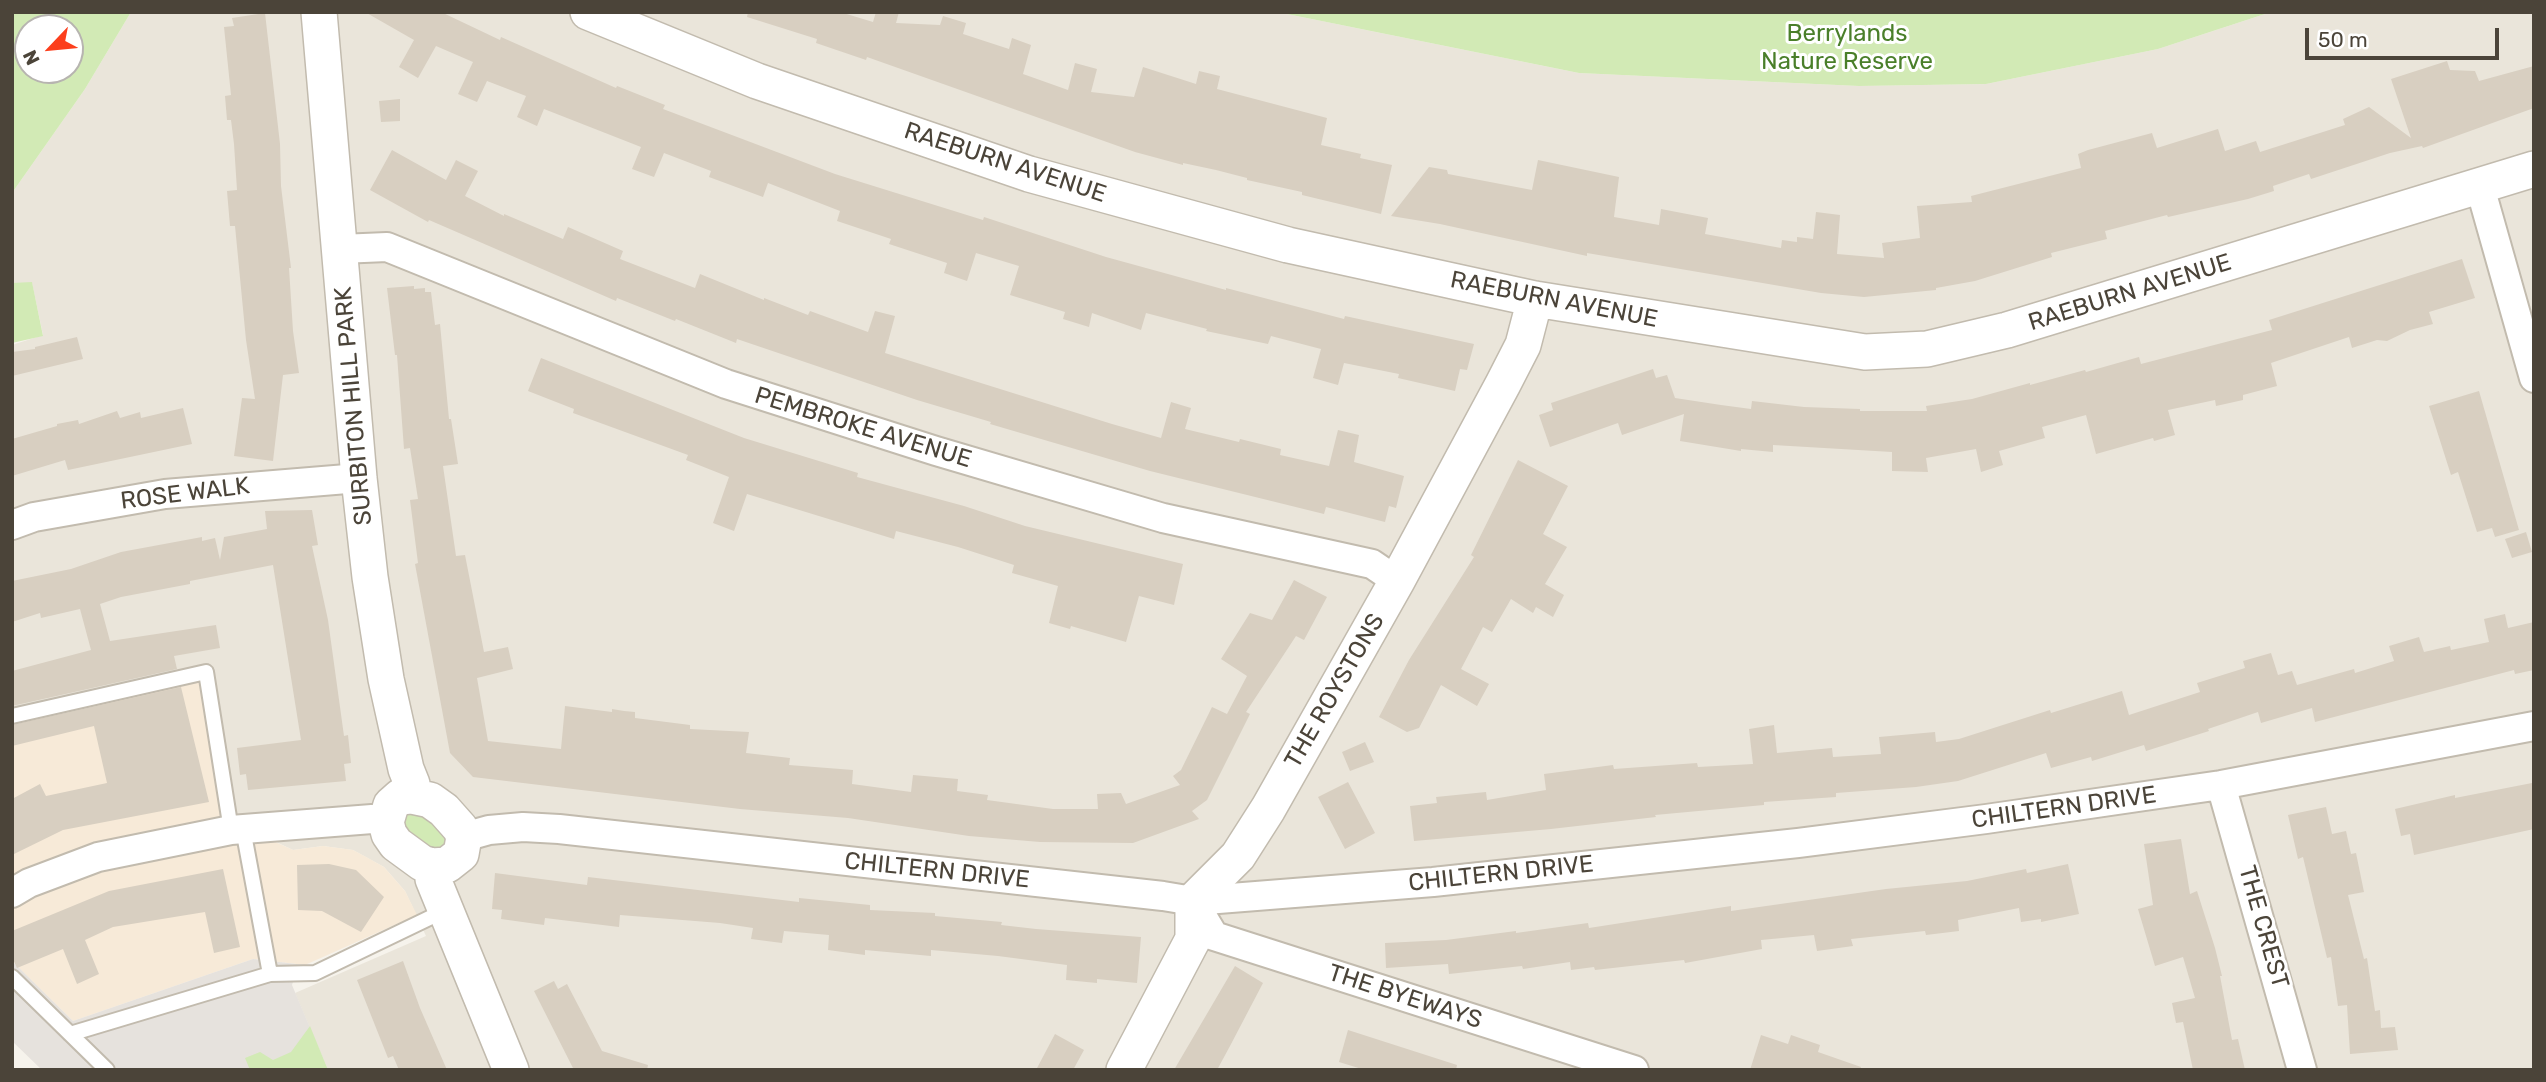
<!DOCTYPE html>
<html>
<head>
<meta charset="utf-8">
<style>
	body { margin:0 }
	#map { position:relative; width:2546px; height:1082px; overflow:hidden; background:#f6f3ec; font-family:Rubik,sans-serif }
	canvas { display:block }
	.frame { position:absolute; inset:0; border:14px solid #4b4439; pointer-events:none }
	.north { position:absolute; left:14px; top:14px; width:70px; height:70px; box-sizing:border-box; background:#fff; border:2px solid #b7b4b0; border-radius:50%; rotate:244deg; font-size:19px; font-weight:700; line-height:28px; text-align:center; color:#4b4439 }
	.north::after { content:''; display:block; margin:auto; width:24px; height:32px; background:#fc3f1d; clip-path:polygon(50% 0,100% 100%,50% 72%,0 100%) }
	.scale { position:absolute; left:2305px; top:28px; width:194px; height:32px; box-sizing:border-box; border:4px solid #4b4439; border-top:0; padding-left:9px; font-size:21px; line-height:24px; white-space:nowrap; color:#4b4439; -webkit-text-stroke:5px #fff; paint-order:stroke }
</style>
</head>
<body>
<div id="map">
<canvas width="2546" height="1082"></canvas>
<div class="frame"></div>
<div class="north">N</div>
<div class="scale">50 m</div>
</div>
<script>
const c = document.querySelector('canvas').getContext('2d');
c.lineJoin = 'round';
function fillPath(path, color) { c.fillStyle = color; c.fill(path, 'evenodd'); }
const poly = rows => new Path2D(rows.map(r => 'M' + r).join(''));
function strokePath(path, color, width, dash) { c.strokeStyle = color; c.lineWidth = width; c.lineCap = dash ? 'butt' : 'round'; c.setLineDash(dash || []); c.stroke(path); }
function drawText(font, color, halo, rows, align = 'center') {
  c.font = font + ' Rubik,sans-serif'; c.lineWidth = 6; c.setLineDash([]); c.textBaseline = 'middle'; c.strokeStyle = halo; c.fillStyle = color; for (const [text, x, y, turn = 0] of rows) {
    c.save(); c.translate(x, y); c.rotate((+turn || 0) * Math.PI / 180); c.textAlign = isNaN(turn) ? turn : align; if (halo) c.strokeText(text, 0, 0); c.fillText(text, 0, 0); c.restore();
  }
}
fillPath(poly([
	[131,12,1277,12,1579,73,1859,86,1986,84,2158,49,2271,12,2534,12,2534,1070,328,1070,295,993,426,936,405,891,384,867,353,850,323,846,293,850,12,716,12,345,43,335,32,283,12,283,12,193,85,89]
]), '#eae5da');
fillPath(poly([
	[203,673,225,819,293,850,323,846,353,850,368,858,384,867,405,891,417,915,305,965,253,959,73,1021,12,961,12,716]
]), '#f7ead8');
fillPath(poly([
	[253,959,305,965,297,969,292,985,328,1070,42,1070,12,1041,12,961,73,1021]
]), '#e6e2dd');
fillPath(poly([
	[12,12,131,12,85,89,12,193],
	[70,28,70,70,28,70,28,28],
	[1277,12,2271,12,2158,49,1986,84,1859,86,1579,73],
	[32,282,43,336,12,343,12,283],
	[413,807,445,831,449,844,444,853,430,852,400,830,404,809],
	[310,1026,328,1070,250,1070,245,1058,260,1052,273,1060,291,1052]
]), '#d2eab5');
fillPath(poly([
	[365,12,441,12,500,40,501,37,616,88,617,86,665,105,663,109,835,174,983,220,984,217,1106,257,1226,290,1226,288,1344,319,1345,316,1474,344,1467,370,1460,369,1455,391,1398,378,1399,374,1344,363,1338,385,1313,378,1321,349,1271,336,1268,344,1206,331,1207,329,1146,313,1141,330,1092,313,1089,327,1063,319,1065,312,1010,295,1019,266,976,253,967,281,944,273,947,263,889,244,891,239,837,221,840,211,768,183,763,197,709,177,711,171,664,153,654,177,632,169,641,147,544,109,537,126,517,117,526,96,487,81,477,102,458,94,473,62,436,46,418,78,399,67,414,40],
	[748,12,840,12,873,22,876,12,899,12,896,23,940,25,943,16,966,23,963,34,1009,49,1012,38,1031,45,1023,74,1068,90,1075,63,1097,69,1091,92,1134,97,1143,67,1196,84,1199,71,1220,76,1217,89,1327,118,1321,145,1361,154,1360,158,1392,165,1381,214,1302,195,1302,192,1247,180,1247,178,1216,170,1183,163,1183,165,1135,152,867,57,866,60,816,43,817,39,747,17],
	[265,13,280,144,281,186,291,268,289,268,293,331,299,373,283,375,273,461,234,456,242,398,255,399,246,340,235,226,230,226,227,191,237,190,234,144,231,120,227,120,225,96,231,95,224,27,234,26,232,18],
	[2447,61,2450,70,2475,71,2479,81,2534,66,2534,108,2423,148,2422,146,2390,153,2311,179,2309,174,2273,186,2274,191,2248,199,2168,217,2167,215,2105,231,2107,239,2051,253,2052,257,1975,281,1936,288,1936,290,1864,297,1821,293,1587,253,1587,256,1440,224,1391,216,1429,167,1447,170,1448,174,1532,190,1538,160,1619,177,1614,217,1659,225,1661,209,1708,218,1705,234,1781,248,1782,240,1797,242,1797,237,1813,239,1816,212,1840,215,1837,254,1884,258,1882,243,1920,238,1917,206,1972,202,1971,196,2081,168,2078,154,2088,150,2152,133,2157,148,2218,129,2225,151,2256,141,2260,152,2345,125,2343,119,2369,107,2411,138,2391,79],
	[400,99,400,121,381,122,379,101],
	[392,150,446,180,456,160,478,171,465,196,504,216,504,214,563,239,568,227,623,251,620,259,695,288,700,274,764,300,764,298,808,315,810,311,868,332,875,311,895,316,885,353,1112,424,1161,438,1171,402,1191,408,1185,429,1239,442,1240,439,1281,449,1280,455,1329,466,1338,430,1359,435,1354,462,1404,476,1396,508,1389,506,1385,522,1326,507,1324,514,1150,471,990,424,991,422,917,400,737,339,736,343,676,319,675,321,617,298,616,301,429,220,428,222,370,190],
	[2462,259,2475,298,2429,312,2433,324,2410,330,2387,341,2377,340,2352,348,2349,337,2271,363,2277,386,2243,395,2243,400,2216,406,2215,400,2168,410,2175,435,2154,441,2153,438,2096,454,2086,415,2042,427,2045,438,1999,451,2003,465,1981,472,1976,449,1926,458,1928,472,1892,471,1892,452,1773,445,1773,452,1741,449,1741,451,1680,441,1684,414,1622,435,1618,423,1550,447,1539,415,1553,410,1551,403,1653,369,1656,378,1667,375,1675,398,1721,405,1751,409,1752,401,1804,407,1860,409,1860,411,1927,411,1926,406,1972,399,2030,383,2030,385,2085,370,2086,372,2139,357,2141,364,2272,330,2269,320],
	[414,286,414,289,425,288,425,292,431,292,435,325,440,324,449,419,451,419,458,464,443,466,456,556,465,555,484,652,508,647,513,669,477,678,488,741,561,749,565,706,612,712,612,709,624,711,635,712,635,718,690,725,690,729,749,732,746,753,790,758,789,765,853,770,852,784,911,792,913,775,958,779,957,791,988,795,987,800,1053,809,1098,809,1097,794,1121,793,1126,804,1180,785,1173,776,1181,770,1212,707,1227,714,1247,676,1221,659,1250,613,1272,620,1294,580,1327,597,1304,640,1296,636,1246,712,1250,714,1207,800,1192,811,1199,819,1133,843,1040,842,969,836,848,818,740,809,473,777,450,753,415,564,418,563,410,500,418,499,410,448,404,449,397,355,395,355,387,288],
	[77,337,83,359,12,376,12,352,35,349,35,347],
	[541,358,744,438,858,473,857,477,964,506,1025,526,1183,564,1174,605,1139,596,1126,642,1071,626,1070,629,1049,623,1058,586,1012,573,1014,565,958,547,896,531,894,539,747,494,734,531,713,523,729,477,686,460,688,455,573,413,574,409,528,391],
	[2479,391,2519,530,2495,537,2492,528,2477,532,2458,472,2451,475,2429,406],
	[183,408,192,444,68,470,65,460,12,476,12,439,57,426,57,424,78,420,79,424,117,411,120,418,140,412,141,418],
	[1518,460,1568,486,1543,534,1567,547,1545,584,1564,595,1553,617,1536,607,1533,613,1511,599,1492,632,1483,627,1461,669,1489,684,1477,706,1441,685,1419,728,1407,732,1379,717,1409,660,1474,557,1471,555],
	[312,510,318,545,312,546,328,620,344,736,348,735,351,763,344,764,346,781,248,790,246,774,240,775,237,748,301,740,273,565,190,581,190,584,121,597,100,604,110,641,216,625,220,648,174,656,177,669,12,706,12,671,91,650,80,609,41,618,40,613,12,622,12,581,71,569,121,552,202,537,202,541,215,538,220,560,224,537,267,529,265,511],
	[2526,532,2532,552,2512,558,2505,539],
	[2505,614,2508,628,2534,622,2534,670,2515,674,2514,670,2315,722,2312,708,2261,723,2258,712,2208,729,2209,731,2146,751,2144,745,2092,761,2091,757,2051,768,2046,753,1958,781,1916,787,1836,793,1836,797,1764,802,1764,805,1655,815,1656,817,1551,829,1414,841,1410,806,1437,803,1436,797,1486,792,1487,800,1546,790,1544,774,1613,765,1614,769,1697,763,1698,767,1753,764,1749,729,1774,725,1777,753,1832,748,1833,757,1881,754,1879,737,1935,732,1936,742,1959,739,2050,710,2051,713,2122,691,2129,715,2200,692,2197,683,2245,668,2243,661,2271,653,2278,675,2292,671,2297,685,2354,669,2355,673,2394,661,2389,646,2419,637,2424,652,2450,646,2451,650,2489,642,2484,619],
	[181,687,209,802,63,830,12,855,12,799,40,784,46,796,107,783,94,726,12,746,12,725],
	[1365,742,1374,762,1350,771,1342,752],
	[1348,782,1375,833,1345,849,1318,797],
	[2532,783,2534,829,2414,855,2410,834,2401,836,2395,809,2455,795,2455,798],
	[2326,807,2332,834,2346,831,2351,854,2356,853,2364,892,2348,895,2364,959,2367,958,2375,1011,2380,1010,2381,1028,2395,1027,2398,1050,2350,1054,2347,1005,2338,1006,2331,957,2327,958,2303,857,2298,859,2288,815],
	[2181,839,2190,894,2197,891,2215,948,2222,976,2220,976,2232,1040,2238,1039,2245,1070,2193,1070,2183,1022,2176,1023,2172,1003,2195,998,2183,957,2155,966,2138,909,2153,905,2144,844],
	[329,864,356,870,384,897,361,932,322,911,298,910,297,865],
	[2068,864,2079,914,2041,922,2041,919,2021,922,2019,908,1958,920,1959,931,1926,935,1925,931,1851,939,1853,946,1817,951,1814,935,1761,940,1762,949,1685,963,1684,960,1595,970,1594,967,1571,970,1570,962,1523,969,1522,966,1449,974,1448,964,1386,968,1385,943,1446,940,1516,931,1516,933,1588,923,1589,928,1731,906,1731,911,1886,889,1967,881,2026,869,2027,873],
	[223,869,240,947,214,953,205,912,113,927,85,940,99,974,77,984,63,949,17,968,12,957,12,931,109,891],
	[495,873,587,885,588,877,799,902,799,898,870,905,870,910,935,913,935,916,1002,922,1001,925,1036,929,1141,937,1137,983,1097,979,1097,983,1066,980,1067,965,998,956,931,950,931,956,865,950,865,955,828,950,829,935,784,931,782,943,751,939,753,928,720,923,620,915,619,927,545,918,544,925,501,919,502,910,492,909],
	[403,961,420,1008,447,1070,399,1070,393,1056,388,1058,357,980],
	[1235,966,1263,983,1230,1046,1217,1070,1174,1070],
	[554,981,558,989,567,984,602,1051,648,1065,647,1070,574,1070,534,991],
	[1348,1030,1457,1065,1456,1070,1365,1070,1339,1062],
	[1055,1034,1084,1050,1073,1070,1036,1070],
	[1761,1035,1788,1044,1791,1035,1820,1045,1818,1052,1861,1067,1860,1070,1750,1070]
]), '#d8cfc1');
const service = poly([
	[12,716,206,672,231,830],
	[270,974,315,973,446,910],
	[12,977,107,1070],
	[70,1034,270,974,243,829]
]);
const minor = poly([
	[2480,187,2534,378],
	[340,249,387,247,726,384,936,451,1163,518,1372,564,1397,581],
	[12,525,34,517,165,494,359,478],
	[2221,785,2302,1070],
	[464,837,489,830,523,827,559,829,1163,896,1193,901,1433,882,1798,843,1986,819,2221,785,2534,726],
	[12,893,29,883,98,857,231,830,372,819,386,822],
	[1193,901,1214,936,1634,1070]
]);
const tertiary = poly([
	[319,12,359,478,370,577,386,679,406,769,412,784,411,796],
	[588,12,757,81,1029,174,1288,245,1535,299,1865,352,1927,349,2007,330,2534,169],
	[411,796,430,800,444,810,460,828,464,837,461,854,447,865,432,866,422,863,396,844,389,834,386,822,391,805,400,797,411,796],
	[432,866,433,879,511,1070],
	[1124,1070,1193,939,1193,901,1238,856,1268,809,1397,581,1503,384,1523,345,1535,299]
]);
strokePath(service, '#c2bbae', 18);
strokePath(minor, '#c2bbae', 32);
strokePath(tertiary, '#c2bbae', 38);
strokePath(service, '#fff', 14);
strokePath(minor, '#fff', 28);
strokePath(tertiary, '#fff', 35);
drawText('24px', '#4a7f2a', '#fff', [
	["Berrylands",1847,34],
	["Nature Reserve",1847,62]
]);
drawText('24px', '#4b4439', '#fff', [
	["RAEBURN AVENUE",1005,163,18],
	["RAEBURN AVENUE",2130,293,-17],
	["RAEBURN AVENUE",1554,300,11],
	["SURBITON HILL PARK",354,406,-95],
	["PEMBROKE AVENUE",863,428,17],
	["ROSE WALK",185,494,-7],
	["THE ROYSTONS",1335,691,-60],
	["CHILTERN DRIVE",2064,808,-8],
	["CHILTERN DRIVE",937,871,6],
	["CHILTERN DRIVE",1501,874,-6],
	["THE CREST",2263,927,74],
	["THE BYEWAYS",1405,997,18]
]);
</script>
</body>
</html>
